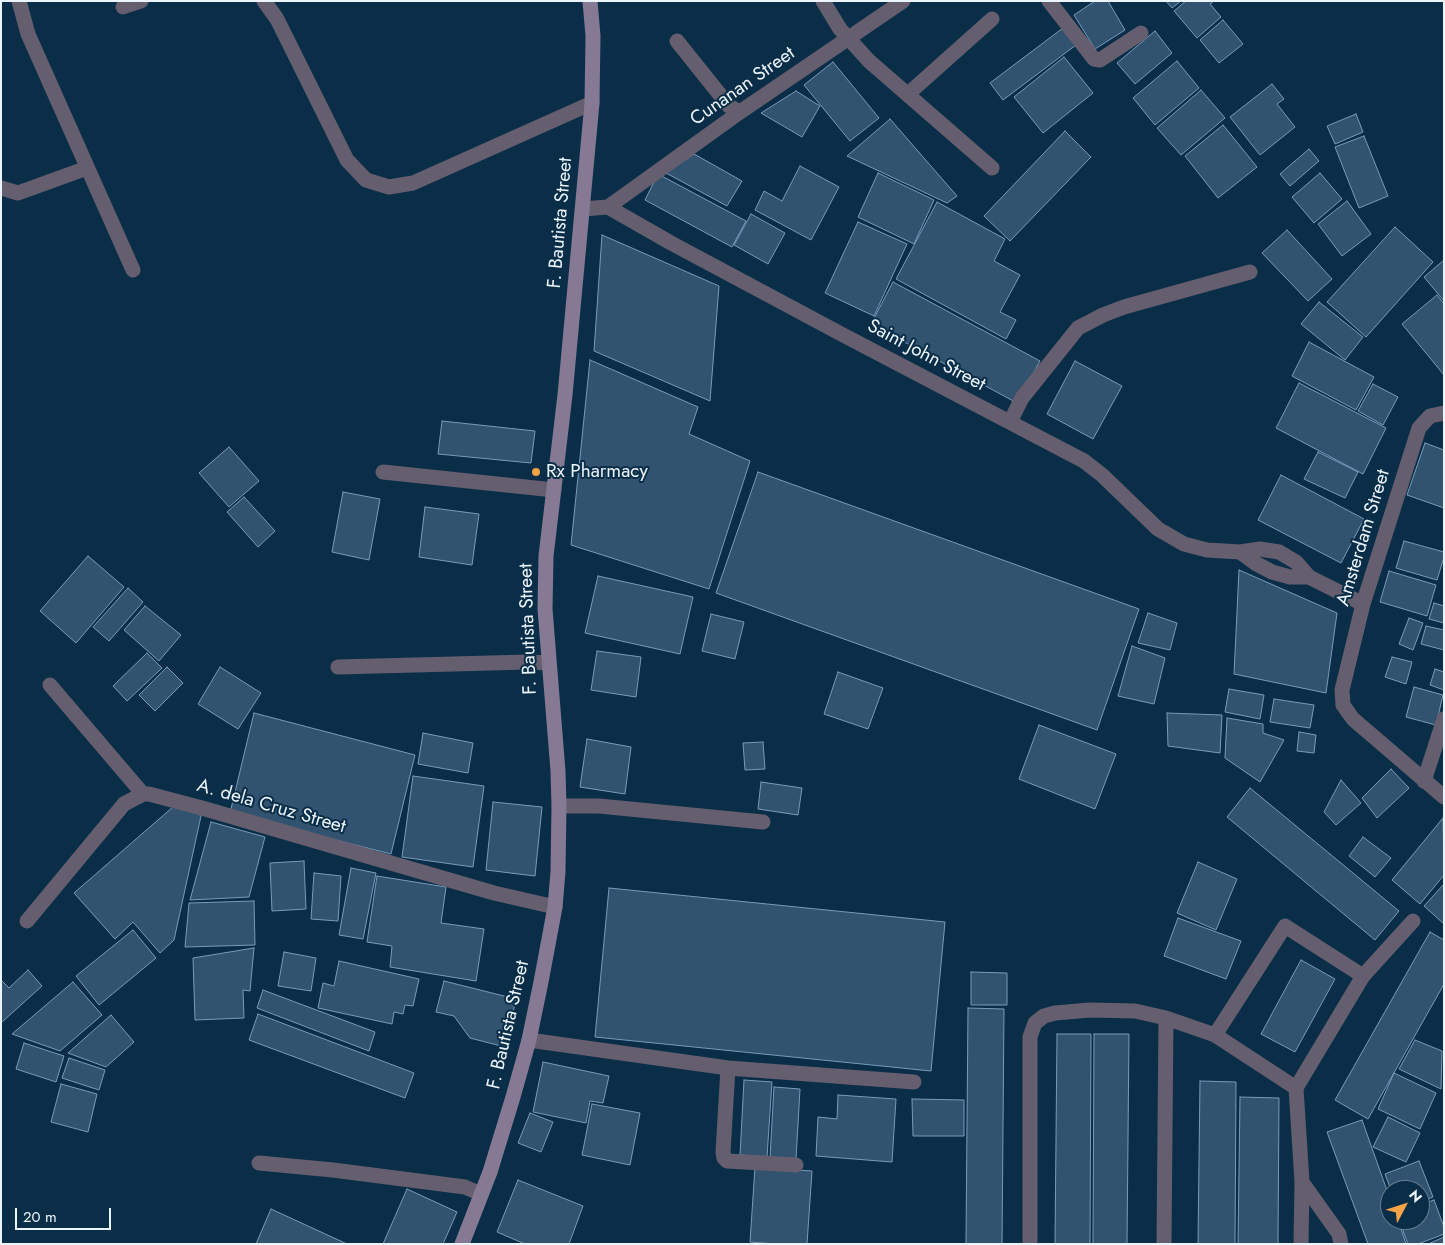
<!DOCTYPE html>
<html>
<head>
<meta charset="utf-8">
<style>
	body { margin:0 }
	#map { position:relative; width:1445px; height:1245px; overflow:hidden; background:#0b2e48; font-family:Jost,sans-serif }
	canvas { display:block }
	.frame { position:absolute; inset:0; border:2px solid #edf5fc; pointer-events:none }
	.north { position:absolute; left:1380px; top:1180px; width:50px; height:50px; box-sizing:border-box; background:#0b2e48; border:1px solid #657e90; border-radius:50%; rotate:50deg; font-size:14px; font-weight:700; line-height:20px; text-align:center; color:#edf5fc }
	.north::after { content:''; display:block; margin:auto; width:18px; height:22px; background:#f6a247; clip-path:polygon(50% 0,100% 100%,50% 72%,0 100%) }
	.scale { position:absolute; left:15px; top:1208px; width:96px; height:22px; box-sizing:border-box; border:2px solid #edf5fc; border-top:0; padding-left:6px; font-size:15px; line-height:18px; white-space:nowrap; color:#edf5fc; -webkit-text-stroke:4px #0b2e48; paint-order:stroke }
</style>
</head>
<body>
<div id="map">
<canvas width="1445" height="1245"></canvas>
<div class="frame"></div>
<div class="north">N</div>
<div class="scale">20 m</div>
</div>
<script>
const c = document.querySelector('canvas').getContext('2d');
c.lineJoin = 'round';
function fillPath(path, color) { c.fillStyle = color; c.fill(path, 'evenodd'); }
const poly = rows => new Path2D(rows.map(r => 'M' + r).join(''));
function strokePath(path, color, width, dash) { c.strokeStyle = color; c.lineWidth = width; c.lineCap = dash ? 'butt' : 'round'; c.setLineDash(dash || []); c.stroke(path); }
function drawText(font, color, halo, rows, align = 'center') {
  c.font = font + ' Jost,sans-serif'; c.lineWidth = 4; c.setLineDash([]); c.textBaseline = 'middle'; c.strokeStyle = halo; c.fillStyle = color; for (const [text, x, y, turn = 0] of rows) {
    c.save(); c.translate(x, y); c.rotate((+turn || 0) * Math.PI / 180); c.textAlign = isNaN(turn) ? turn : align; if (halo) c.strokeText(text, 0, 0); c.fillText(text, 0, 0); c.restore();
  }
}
const building = poly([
	[1095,1,1108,1,1125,30,1095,49,1074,15,1095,1],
	[1166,1,1181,1,1172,8,1166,1],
	[1186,1,1214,1,1210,4,1221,17,1197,38,1174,11,1186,1],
	[1223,20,1243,44,1219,63,1200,40,1223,20],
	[1063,28,1076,45,1003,100,990,83,1063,28],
	[1155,31,1172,53,1135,84,1117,63,1155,31],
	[1064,57,1093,93,1043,133,1014,97,1064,57],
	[1177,61,1199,88,1155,125,1133,98,1177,61],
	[833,62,879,118,850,141,804,85,833,62],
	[1272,84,1284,99,1277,104,1295,127,1260,155,1230,117,1272,84],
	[1201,90,1225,118,1181,155,1157,128,1201,90],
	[796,91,820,106,802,137,761,113,796,91],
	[1356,114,1363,132,1335,144,1327,126,1356,114],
	[890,119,957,196,947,203,847,156,890,119],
	[1223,125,1257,167,1218,198,1185,156,1223,125],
	[1065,131,1091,157,1010,241,984,216,1065,131],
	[1364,136,1388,196,1359,208,1335,147,1364,136],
	[1309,149,1319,161,1290,186,1280,174,1309,149],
	[694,154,742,181,727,206,666,173,694,154],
	[800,166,839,187,811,240,755,210,764,191,782,201,800,166],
	[878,173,934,200,914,244,858,217,878,173],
	[1320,173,1342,199,1314,223,1292,197,1320,173],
	[658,174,746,221,732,247,645,200,658,174],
	[1347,201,1371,234,1342,256,1318,224,1347,201],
	[937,202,1005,239,994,261,1020,275,1000,312,1016,320,1006,339,896,279,937,202],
	[751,214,785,233,768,264,734,245,751,214],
	[858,222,907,244,874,316,825,293,858,222],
	[1395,227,1433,262,1366,337,1327,302,1395,227],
	[1287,230,1332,279,1308,301,1262,253,1287,230],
	[602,235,719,286,710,401,594,351,602,235],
	[1444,260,1444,301,1424,277,1444,260],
	[893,282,1040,361,1017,403,871,324,893,282],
	[1437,295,1444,304,1444,375,1402,324,1437,295],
	[1319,302,1363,337,1345,360,1301,324,1319,302],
	[1309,342,1374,377,1356,410,1292,376,1309,342],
	[590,360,698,407,689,434,750,461,709,589,571,545,590,360],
	[1075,361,1122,386,1093,439,1047,414,1075,361],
	[1299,383,1386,428,1363,474,1276,428,1299,383],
	[1373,384,1398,397,1383,425,1358,411,1373,384],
	[442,421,535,431,531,463,438,454,442,421],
	[1425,443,1444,450,1444,508,1407,495,1425,443],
	[229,447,259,481,229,507,199,473,229,447],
	[1318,452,1358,472,1345,498,1304,479,1318,452],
	[758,472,1139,609,1097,730,716,593,758,472],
	[1281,475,1364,519,1341,563,1258,520,1281,475],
	[343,492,380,499,369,560,332,552,343,492],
	[244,497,275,531,258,547,227,512,244,497],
	[425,507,479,514,472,565,419,557,425,507],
	[1404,541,1444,552,1444,557,1437,580,1396,568,1404,541],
	[88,556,124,587,76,643,40,611,88,556],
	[1239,570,1337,613,1326,693,1234,674,1239,570],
	[1389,571,1436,585,1427,616,1380,602,1389,571],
	[598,576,693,597,680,654,585,633,598,576],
	[128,588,143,602,109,641,93,627,128,588],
	[1434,603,1444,606,1444,623,1429,619,1434,603],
	[145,606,181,635,159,661,124,630,145,606],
	[1148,613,1177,623,1170,650,1138,643,1148,613],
	[711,614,744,622,735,659,702,651,711,614],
	[1409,618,1423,623,1413,650,1399,644,1409,618],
	[1426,626,1444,630,1444,650,1421,644,1426,626],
	[1132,646,1165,658,1154,704,1118,696,1132,646],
	[597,651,641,657,636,697,591,690,597,651],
	[147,653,162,668,127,701,113,686,147,653],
	[1392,657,1412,662,1406,684,1385,677,1392,657],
	[167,667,183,683,155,711,139,695,167,667],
	[220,667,261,693,238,729,198,704,220,667],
	[1435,669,1444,672,1444,690,1430,685,1435,669],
	[838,672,883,688,868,729,824,714,838,672],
	[1414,687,1443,695,1436,725,1406,717,1414,687],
	[1229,689,1264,695,1260,719,1225,712,1229,689],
	[1274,699,1314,705,1310,728,1270,722,1274,699],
	[254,713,415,755,391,854,230,813,254,713],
	[1167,713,1222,715,1220,753,1168,746,1167,713],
	[1227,718,1263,724,1263,733,1284,740,1260,782,1225,758,1227,718],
	[1039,725,1116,754,1095,809,1019,779,1039,725],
	[1299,732,1316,735,1314,753,1297,751,1299,732],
	[423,733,473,743,468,773,418,764,423,733],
	[587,739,631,747,625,794,580,787,587,739],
	[763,742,765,769,745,770,743,743,763,742],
	[1391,769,1409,788,1377,818,1362,798,1391,769],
	[413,776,484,786,473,867,402,857,413,776],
	[1341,780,1361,803,1336,825,1324,812,1341,780],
	[761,782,802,788,798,815,758,809,761,782],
	[1250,788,1399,911,1375,940,1227,817,1250,788],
	[181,800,201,816,174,940,160,953,133,922,115,939,74,893,181,800],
	[493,802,542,807,535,876,486,870,493,802],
	[1443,818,1444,875,1420,904,1392,880,1443,818],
	[211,822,265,837,249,897,190,900,211,822],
	[1363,837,1391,858,1375,877,1349,856,1363,837],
	[304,861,306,909,272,911,270,863,304,861],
	[1198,862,1237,879,1216,930,1177,913,1198,862],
	[351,868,376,873,363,939,339,935,351,868],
	[314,873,341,876,338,921,311,919,314,873],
	[377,876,446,887,441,923,484,929,476,981,390,967,392,946,367,942,377,876],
	[1444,884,1444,924,1424,906,1444,884],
	[609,888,945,922,931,1071,595,1037,609,888],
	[254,901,255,945,185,947,189,903,254,901],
	[1178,918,1241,941,1226,979,1164,956,1178,918],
	[133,930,156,958,99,1005,76,976,133,930],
	[1430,932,1444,940,1444,984,1368,1119,1335,1100,1430,932],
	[254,948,250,991,243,990,244,1018,195,1020,193,958,254,948],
	[284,952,316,958,311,991,278,986,284,952],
	[1301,960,1335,979,1295,1052,1261,1034,1301,960],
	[339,961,419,979,413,1006,405,1005,403,1014,394,1012,392,1024,318,1008,323,983,334,986,339,961],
	[28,970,42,986,2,1022,1,1021,1,980,9,988,28,970],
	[971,972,1007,973,1007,1005,971,1005,971,972],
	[444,981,516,999,505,1047,470,1038,454,1016,436,1012,444,981],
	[73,982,102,1015,60,1051,12,1034,73,982],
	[263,990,375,1032,369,1051,257,1008,263,990],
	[968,1008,1004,1009,1002,1244,966,1244,968,1008],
	[258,1014,414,1073,405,1098,249,1040,258,1014],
	[111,1015,134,1042,106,1067,68,1053,111,1015],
	[1057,1034,1091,1034,1090,1244,1055,1244,1057,1034],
	[1094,1034,1129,1034,1127,1244,1093,1244,1094,1034],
	[1415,1040,1442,1051,1441,1089,1399,1069,1415,1040],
	[24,1043,64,1056,56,1082,16,1069,24,1043],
	[69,1058,105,1070,99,1090,62,1078,69,1058],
	[543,1062,609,1076,603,1103,590,1101,586,1123,533,1112,543,1062],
	[1394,1073,1436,1093,1420,1129,1378,1109,1394,1073],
	[744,1080,772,1082,767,1157,740,1155,744,1080],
	[1200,1081,1236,1082,1235,1244,1198,1244,1200,1081],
	[61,1084,97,1094,88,1132,51,1122,61,1084],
	[774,1087,800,1089,796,1159,770,1157,774,1087],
	[838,1095,896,1099,892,1162,816,1156,818,1117,837,1119,838,1095],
	[1240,1097,1279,1098,1278,1244,1238,1244,1240,1097],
	[912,1099,964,1100,964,1136,913,1136,912,1099],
	[592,1104,640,1113,630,1165,582,1155,592,1104],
	[530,1113,553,1122,541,1152,518,1143,530,1113],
	[1388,1117,1420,1133,1406,1162,1373,1147,1388,1117],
	[1362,1120,1390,1199,1390,1220,1398,1220,1406,1244,1368,1244,1327,1132,1362,1120],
	[1419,1161,1433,1197,1420,1202,1420,1190,1391,1190,1385,1174,1419,1161],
	[755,1167,812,1171,807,1244,776,1244,750,1242,755,1167],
	[518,1180,583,1206,569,1244,525,1244,497,1232,518,1180],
	[407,1189,457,1212,443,1244,383,1244,407,1189],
	[1434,1200,1444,1227,1444,1234,1418,1244,1408,1244,1399,1220,1420,1220,1420,1205,1434,1200],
	[271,1209,347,1244,256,1244,271,1209],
	[1444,1237,1444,1244,1428,1244,1444,1237]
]);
fillPath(building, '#31536f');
strokePath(building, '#779cbb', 1);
strokePath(poly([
	[19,1,28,34,133,270],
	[264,1,277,19,347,160,366,180,389,187,413,183,592,103],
	[823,1,840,29,869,61,992,168],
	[1049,1,1094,59,1100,60,1141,33],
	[123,7,141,1],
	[677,41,729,106,740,112],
	[908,94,992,19],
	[1,188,18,193,87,168],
	[1010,422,1022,398,1078,328,1103,315,1124,307,1250,272],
	[383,472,554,490],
	[338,667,529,662,548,663],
	[50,685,143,794],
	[559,806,599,806,763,822],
	[27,921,124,804,143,794,149,794,202,808,494,893,555,907],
	[1363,976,1413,921],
	[529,1040,728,1068,914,1082],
	[728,1068,723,1152,724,1158,727,1161,796,1165],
	[259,1163,333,1170,465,1187,481,1194]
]), '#655e6e', 15);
strokePath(poly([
	[608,207,740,112,903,1],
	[583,209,608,207,671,243,845,336,1084,461,1102,475,1158,529,1184,544,1207,550,1240,552,1260,549,1279,552,1296,562,1309,577,1363,604],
	[1444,413,1430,416,1419,428,1363,604,1342,690,1343,705,1353,719,1444,797],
	[1240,552,1255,563,1272,572,1290,577,1309,577],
	[1424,781,1444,719],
	[1215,1035,1285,926,1363,976,1296,1088,1302,1182,1301,1244],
	[1302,1182,1339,1234,1341,1244],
	[1030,1244,1030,1037,1035,1023,1044,1016,1055,1013,1090,1010,1135,1011,1166,1018,1215,1035,1296,1088],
	[1164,1244,1166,1018]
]), '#655e6e', 15);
strokePath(poly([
	[462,1244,490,1172,513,1097,529,1040,541,982,555,907,558,872,559,806,558,771,545,609,546,556,565,395,592,103,593,36,590,1]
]), '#857994', 15);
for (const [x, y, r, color] of [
	[536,472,5,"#f6a247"]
]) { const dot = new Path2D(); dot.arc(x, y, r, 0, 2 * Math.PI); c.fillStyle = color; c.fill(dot); strokePath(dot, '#0b2e48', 2); }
drawText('19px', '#edf5fc', '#0b2e48', [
	["Cunanan Street",743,87,-35],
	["F. Bautista Street",561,223,-85],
	["Saint John Street",926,356,28],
	["Amsterdam Street",1364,538,-73],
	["F. Bautista Street",529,629,-92],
	["A. dela Cruz Street",271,807,16],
	["F. Bautista Street",509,1025,-77]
]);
drawText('19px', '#edf5fc', '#0b2e48', [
	["Rx Pharmacy",546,472]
], 'left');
</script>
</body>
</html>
